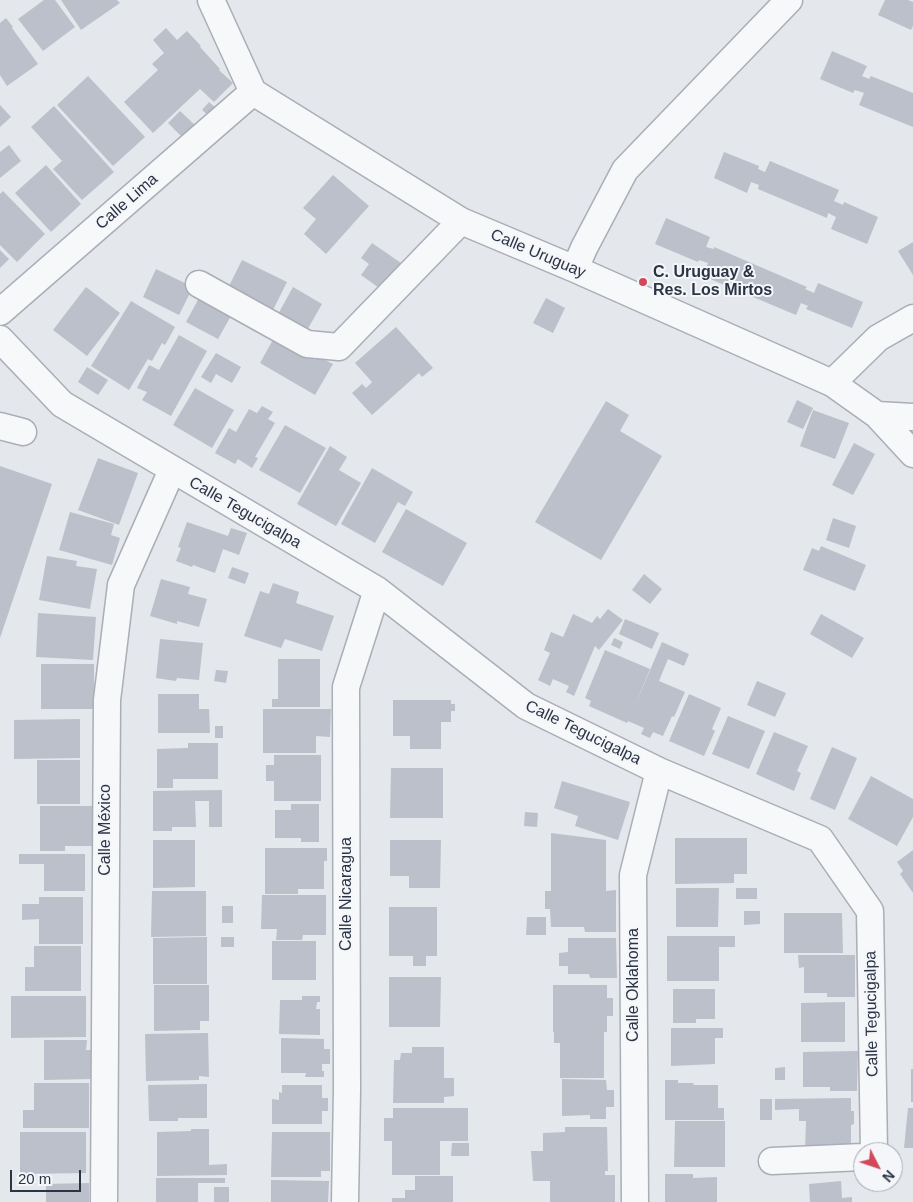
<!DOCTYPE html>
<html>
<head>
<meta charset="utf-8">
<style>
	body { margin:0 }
	#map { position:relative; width:913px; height:1202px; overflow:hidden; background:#e4e7ec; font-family:Arial,sans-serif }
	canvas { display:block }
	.north { position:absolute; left:853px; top:1142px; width:50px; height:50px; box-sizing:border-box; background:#f4f6f9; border:1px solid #a4a8b1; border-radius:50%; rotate:131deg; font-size:14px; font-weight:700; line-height:20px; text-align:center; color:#2b3445 }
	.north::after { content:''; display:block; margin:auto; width:18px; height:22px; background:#d1495b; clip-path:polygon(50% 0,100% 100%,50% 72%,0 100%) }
	.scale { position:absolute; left:10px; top:1170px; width:71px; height:22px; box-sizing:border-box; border:2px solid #2b3445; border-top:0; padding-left:6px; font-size:15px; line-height:18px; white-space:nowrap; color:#2b3445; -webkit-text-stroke:4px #f4f6f9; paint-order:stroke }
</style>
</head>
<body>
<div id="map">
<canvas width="913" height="1202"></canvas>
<div class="north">N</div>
<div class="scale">20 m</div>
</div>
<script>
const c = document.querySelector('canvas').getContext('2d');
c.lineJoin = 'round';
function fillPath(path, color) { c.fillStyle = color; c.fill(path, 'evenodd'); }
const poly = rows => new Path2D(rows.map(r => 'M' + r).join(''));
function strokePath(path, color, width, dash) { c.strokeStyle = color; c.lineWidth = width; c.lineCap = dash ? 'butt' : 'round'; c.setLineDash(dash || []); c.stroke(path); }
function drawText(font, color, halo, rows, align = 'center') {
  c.font = font + ' Arial,sans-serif'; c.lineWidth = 4; c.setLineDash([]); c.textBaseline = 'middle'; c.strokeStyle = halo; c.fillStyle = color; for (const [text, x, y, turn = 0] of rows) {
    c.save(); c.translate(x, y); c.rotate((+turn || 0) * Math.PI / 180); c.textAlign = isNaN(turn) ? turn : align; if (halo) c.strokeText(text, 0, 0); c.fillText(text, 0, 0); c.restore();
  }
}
fillPath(poly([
	[44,0,55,0,75,27,43,51,18,19],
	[61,0,117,0,120,3,81,30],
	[885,0,908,0,913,2,913,26,911,30,878,15],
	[6,18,13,27,12,28,38,64,7,86,0,75,0,23],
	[166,28,177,40,187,31,201,46,200,47,220,69,219,70,233,83,214,102,200,89,153,133,124,102,158,70,152,64,164,53,153,40],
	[832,51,867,66,862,76,869,79,871,76,913,93,913,127,859,105,864,93,855,90,853,93,820,79],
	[88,76,145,137,113,166,57,105],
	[209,102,216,108,209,116,202,110],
	[0,105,11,117,0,127],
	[54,106,114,172,82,200,53,169,62,161,31,127],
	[180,111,195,125,182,137,168,123],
	[9,145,21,161,0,178,0,152],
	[724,152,759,166,758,169,765,172,770,161,839,190,834,201,843,205,844,202,878,217,867,244,831,229,836,217,828,213,827,218,758,189,759,185,751,182,747,193,714,178],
	[46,165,81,204,51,232,15,193],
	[333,175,369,206,326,254,304,234,316,219,303,208],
	[3,191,45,234,17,262,0,245,0,194],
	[666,218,710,237,706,247,714,249,714,247,807,287,805,289,814,293,818,283,863,302,852,328,806,309,808,306,801,303,796,315,703,276,708,263,699,260,698,262,655,244],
	[913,242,913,275,898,251],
	[372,243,401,263,382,290,361,275,369,264,361,258],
	[0,250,9,259,0,268],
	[242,260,287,282,273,310,228,288],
	[156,269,193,287,179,315,143,297],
	[86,287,120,313,87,356,53,330],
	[293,287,322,304,306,332,277,316],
	[199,298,232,314,218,339,186,322],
	[546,298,565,308,553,333,533,323],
	[131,301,175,327,165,345,162,343,152,361,148,359,129,390,91,366],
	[396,327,433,368,422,377,419,373,372,415,352,393,362,384,366,388,372,382,355,363],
	[179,335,207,351,171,416,142,400,147,392,137,388,149,365,159,370],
	[275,336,315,360,317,356,333,364,315,395,260,363],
	[216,353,241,367,232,383,216,374,211,383,201,377],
	[87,367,108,380,98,395,78,382],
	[195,388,234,410,212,448,173,425],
	[797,400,813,408,803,429,787,422],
	[606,401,629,415,620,431,662,456,601,560,535,522],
	[262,406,273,412,268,419,275,423,255,457,258,458,252,468,238,459,235,464,215,453,229,428,236,432,249,409,257,413],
	[813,410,849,423,835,459,800,446],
	[285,425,326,448,300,493,259,470],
	[854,443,875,454,853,495,832,485],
	[330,446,347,457,339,470,361,483,336,526,297,504],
	[98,458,138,473,119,525,78,510],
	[0,466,52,484,0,638],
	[372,468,413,492,405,506,398,502,375,543,341,524],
	[406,509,467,543,443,586,382,552],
	[70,512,114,524,111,535,120,538,112,565,59,550],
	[833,518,856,526,849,548,826,540],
	[187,522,228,536,231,528,247,533,239,555,223,549,215,573,193,565,192,567,176,561,181,548,178,547],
	[821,546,866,565,855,591,803,570,812,548,819,551],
	[47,556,77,561,76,566,97,569,90,609,39,600],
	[232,567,249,573,245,584,228,578],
	[644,574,662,589,650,604,632,590],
	[161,579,190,587,188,594,207,599,199,627,177,621,177,624,150,616],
	[273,583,299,592,296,603,334,616,322,651,285,639,281,648,244,636,260,591,269,594],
	[608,609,623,620,599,650,595,646,574,696,566,692,569,686,553,679,550,686,538,680,550,653,544,650,551,632,563,637,573,614,592,623,597,616,600,619],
	[38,613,96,617,93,660,36,657],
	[821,614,864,638,852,658,810,634],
	[625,619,659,633,652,649,619,634],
	[614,638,623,642,620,649,611,645],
	[160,639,203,643,199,680,177,678,176,681,156,678],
	[662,642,689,654,684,666,668,659,659,681,685,692,674,717,672,716,663,736,653,732,650,738,641,734,644,728,628,721,627,723,589,706,591,701,585,698,605,650,650,669,634,708],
	[278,659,320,659,320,707,272,707,272,699,278,699],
	[41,664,94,664,94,709,41,709],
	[216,670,228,671,226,683,214,681],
	[757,681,786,693,775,717,747,705],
	[158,694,199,694,199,709,209,709,210,733,158,733],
	[689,694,721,708,712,729,715,731,704,756,669,741],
	[393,700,451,700,451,704,455,704,455,711,451,711,451,722,441,722,441,749,410,749,410,736,393,736],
	[263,709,331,709,330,737,316,736,316,753,263,753],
	[728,716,765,731,749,769,712,754],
	[80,719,80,758,14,759,14,720],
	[215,726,223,726,223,738,215,738],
	[774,732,808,746,797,771,801,773,794,791,756,774],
	[188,743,218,743,218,779,173,779,173,788,157,788,157,749,188,748],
	[832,747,857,758,835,810,810,799],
	[274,755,321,755,321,801,274,801,274,781,266,781,266,765,274,765],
	[37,760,80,760,80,804,37,804],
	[391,768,443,768,443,818,390,818],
	[871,776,913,799,913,817,897,846,848,819],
	[562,781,630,802,618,840,575,826,578,816,554,808],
	[222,790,222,827,209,827,209,801,195,801,196,827,172,827,172,831,153,831,153,791],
	[291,804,319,804,319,842,301,842,301,838,275,838,275,810,291,810],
	[40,806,93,806,93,846,65,846,65,851,40,851],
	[525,812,538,813,537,827,524,826],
	[551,833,606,840,606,891,616,890,616,932,585,932,584,927,551,927,550,909,545,909,545,891,551,891],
	[675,838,747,838,747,874,734,874,734,883,675,884],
	[153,840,195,840,195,887,153,888],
	[390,840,441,840,440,888,409,888,409,876,390,876],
	[265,848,327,848,327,861,324,861,324,889,298,889,298,894,265,894],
	[913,850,913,893,900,874,903,871,897,862],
	[19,854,85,854,85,891,44,891,44,864,19,864],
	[676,888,719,888,718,927,676,927],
	[736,888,757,888,757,899,736,899],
	[152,891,206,891,206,936,151,937],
	[262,895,326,895,326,935,303,935,302,940,276,940,277,929,261,929],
	[39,897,83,897,83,944,39,944,39,919,22,920,22,904,39,904],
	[222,906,233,906,233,923,222,923],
	[389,907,437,907,437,956,426,956,426,966,413,966,413,956,389,956],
	[744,911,760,911,760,924,744,925],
	[784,913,842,913,843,953,784,953],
	[527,917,546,917,546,935,526,935],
	[667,936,735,936,735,947,719,947,719,981,667,981],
	[207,937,207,984,153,984,153,938],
	[221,937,234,937,234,947,221,947],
	[568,938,616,938,617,978,590,978,589,974,568,974,568,966,559,966,559,953,568,952],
	[272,941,316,941,316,980,272,980],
	[34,946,81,946,81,991,25,991,25,967,34,967],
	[798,955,855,955,855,997,827,997,827,993,804,993,804,967,799,968],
	[389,977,441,977,440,1027,389,1027],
	[154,985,209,985,209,1021,200,1021,200,1030,154,1031],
	[553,985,607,985,607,998,613,998,613,1016,607,1016,607,1032,604,1032,604,1078,560,1078,560,1043,554,1043,554,1032,553,1032],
	[673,989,715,989,715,1019,696,1019,696,1023,673,1023],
	[11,996,86,996,86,1037,11,1038],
	[302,996,320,996,320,1002,317,1002,316,1009,320,1009,320,1035,279,1034,280,1000,302,1000],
	[845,1002,845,1042,801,1042,801,1003],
	[671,1028,723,1028,723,1038,715,1038,715,1064,671,1066],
	[208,1033,209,1077,199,1076,199,1080,146,1081,145,1034],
	[281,1038,324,1039,324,1049,330,1049,330,1064,322,1064,322,1071,324,1071,324,1077,305,1077,306,1073,281,1073],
	[44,1040,87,1040,86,1050,91,1050,91,1079,44,1080],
	[412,1047,444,1047,444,1078,454,1078,454,1096,444,1097,444,1103,393,1103,394,1060,400,1060,401,1053,412,1053],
	[858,1051,857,1091,830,1091,830,1087,803,1087,803,1052],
	[785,1067,785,1080,775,1080,775,1068],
	[911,1069,913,1069,913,1102,911,1102],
	[562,1079,606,1080,607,1090,614,1090,614,1107,606,1107,606,1119,590,1119,590,1115,562,1116],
	[665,1080,678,1080,678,1083,694,1083,693,1085,718,1085,718,1108,724,1108,724,1120,665,1120],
	[34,1083,89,1083,89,1128,23,1128,23,1110,34,1110],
	[207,1084,207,1118,178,1118,178,1121,149,1121,148,1085],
	[282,1085,322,1085,322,1098,328,1098,328,1111,322,1111,322,1124,272,1124,272,1099,279,1100,279,1092,282,1093],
	[851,1098,851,1111,854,1111,854,1124,851,1125,851,1150,805,1150,806,1121,799,1121,799,1109,775,1110,775,1099],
	[760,1099,772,1099,772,1120,760,1120],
	[393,1108,468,1108,468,1141,440,1141,440,1175,392,1175,392,1141,384,1141,384,1118,393,1118],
	[908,1108,913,1108,913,1148,904,1148],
	[675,1121,725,1121,725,1167,674,1167],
	[565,1127,607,1127,608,1171,605,1171,605,1175,615,1175,615,1202,550,1202,550,1181,533,1181,531,1151,543,1151,543,1133,565,1132],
	[191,1129,209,1129,209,1165,227,1164,227,1175,157,1176,157,1132,191,1131],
	[20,1132,86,1132,86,1173,20,1174],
	[272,1132,330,1132,330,1171,321,1171,321,1177,271,1177],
	[452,1143,469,1143,469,1156,451,1156],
	[665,1174,693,1174,693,1178,717,1177,717,1202,665,1202],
	[415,1176,453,1176,453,1202,392,1202,392,1198,405,1198,405,1190,415,1190],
	[156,1178,225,1178,225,1183,198,1183,198,1202,156,1202],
	[271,1180,329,1181,328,1202,271,1202],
	[841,1181,842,1198,852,1197,852,1202,810,1202,809,1184],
	[89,1183,89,1202,46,1202,46,1184],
	[214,1187,229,1187,229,1202,214,1202]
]), '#bbc0ca');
const minor = poly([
	[211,0,253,92,461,221,575,269,832,383,877,415,913,454],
	[575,269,584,248,625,170,789,0],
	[199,284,307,344,339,347,461,221],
	[0,312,253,92],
	[0,339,62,404,377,590,526,706,659,771,820,839,870,911,874,1152],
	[832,383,878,338,913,318],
	[877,415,913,417],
	[0,426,23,432],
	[772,1161,863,1157],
	[104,1202,107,700,121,585,172,470],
	[345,1202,347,1090,346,687,377,590],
	[635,1202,633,875,659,771]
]);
strokePath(minor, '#a9aeb7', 29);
strokePath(minor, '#f7f8fa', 26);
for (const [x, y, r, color] of [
	[643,282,5,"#d1495b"]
]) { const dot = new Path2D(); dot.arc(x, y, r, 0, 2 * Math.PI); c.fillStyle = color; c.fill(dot); strokePath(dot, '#f4f6f9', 2); }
drawText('16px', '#2b3445', '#f4f6f9', [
	["Calle Lima",127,202,-41],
	["Calle Uruguay",538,254,23],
	["Calle Tegucigalpa",245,513,30],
	["Calle Tegucigalpa",583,733,26],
	["Calle México",106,830,-90],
	["Calle Nicaragua",347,894,-90],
	["Calle Oklahoma",634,985,-90],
	["Calle Tegucigalpa",872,1014,-91]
]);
drawText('bold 16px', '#2b3445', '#f4f6f9', [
	["C. Uruguay &",653,273],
	["Res. Los Mirtos",653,291]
], 'left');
</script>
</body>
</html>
